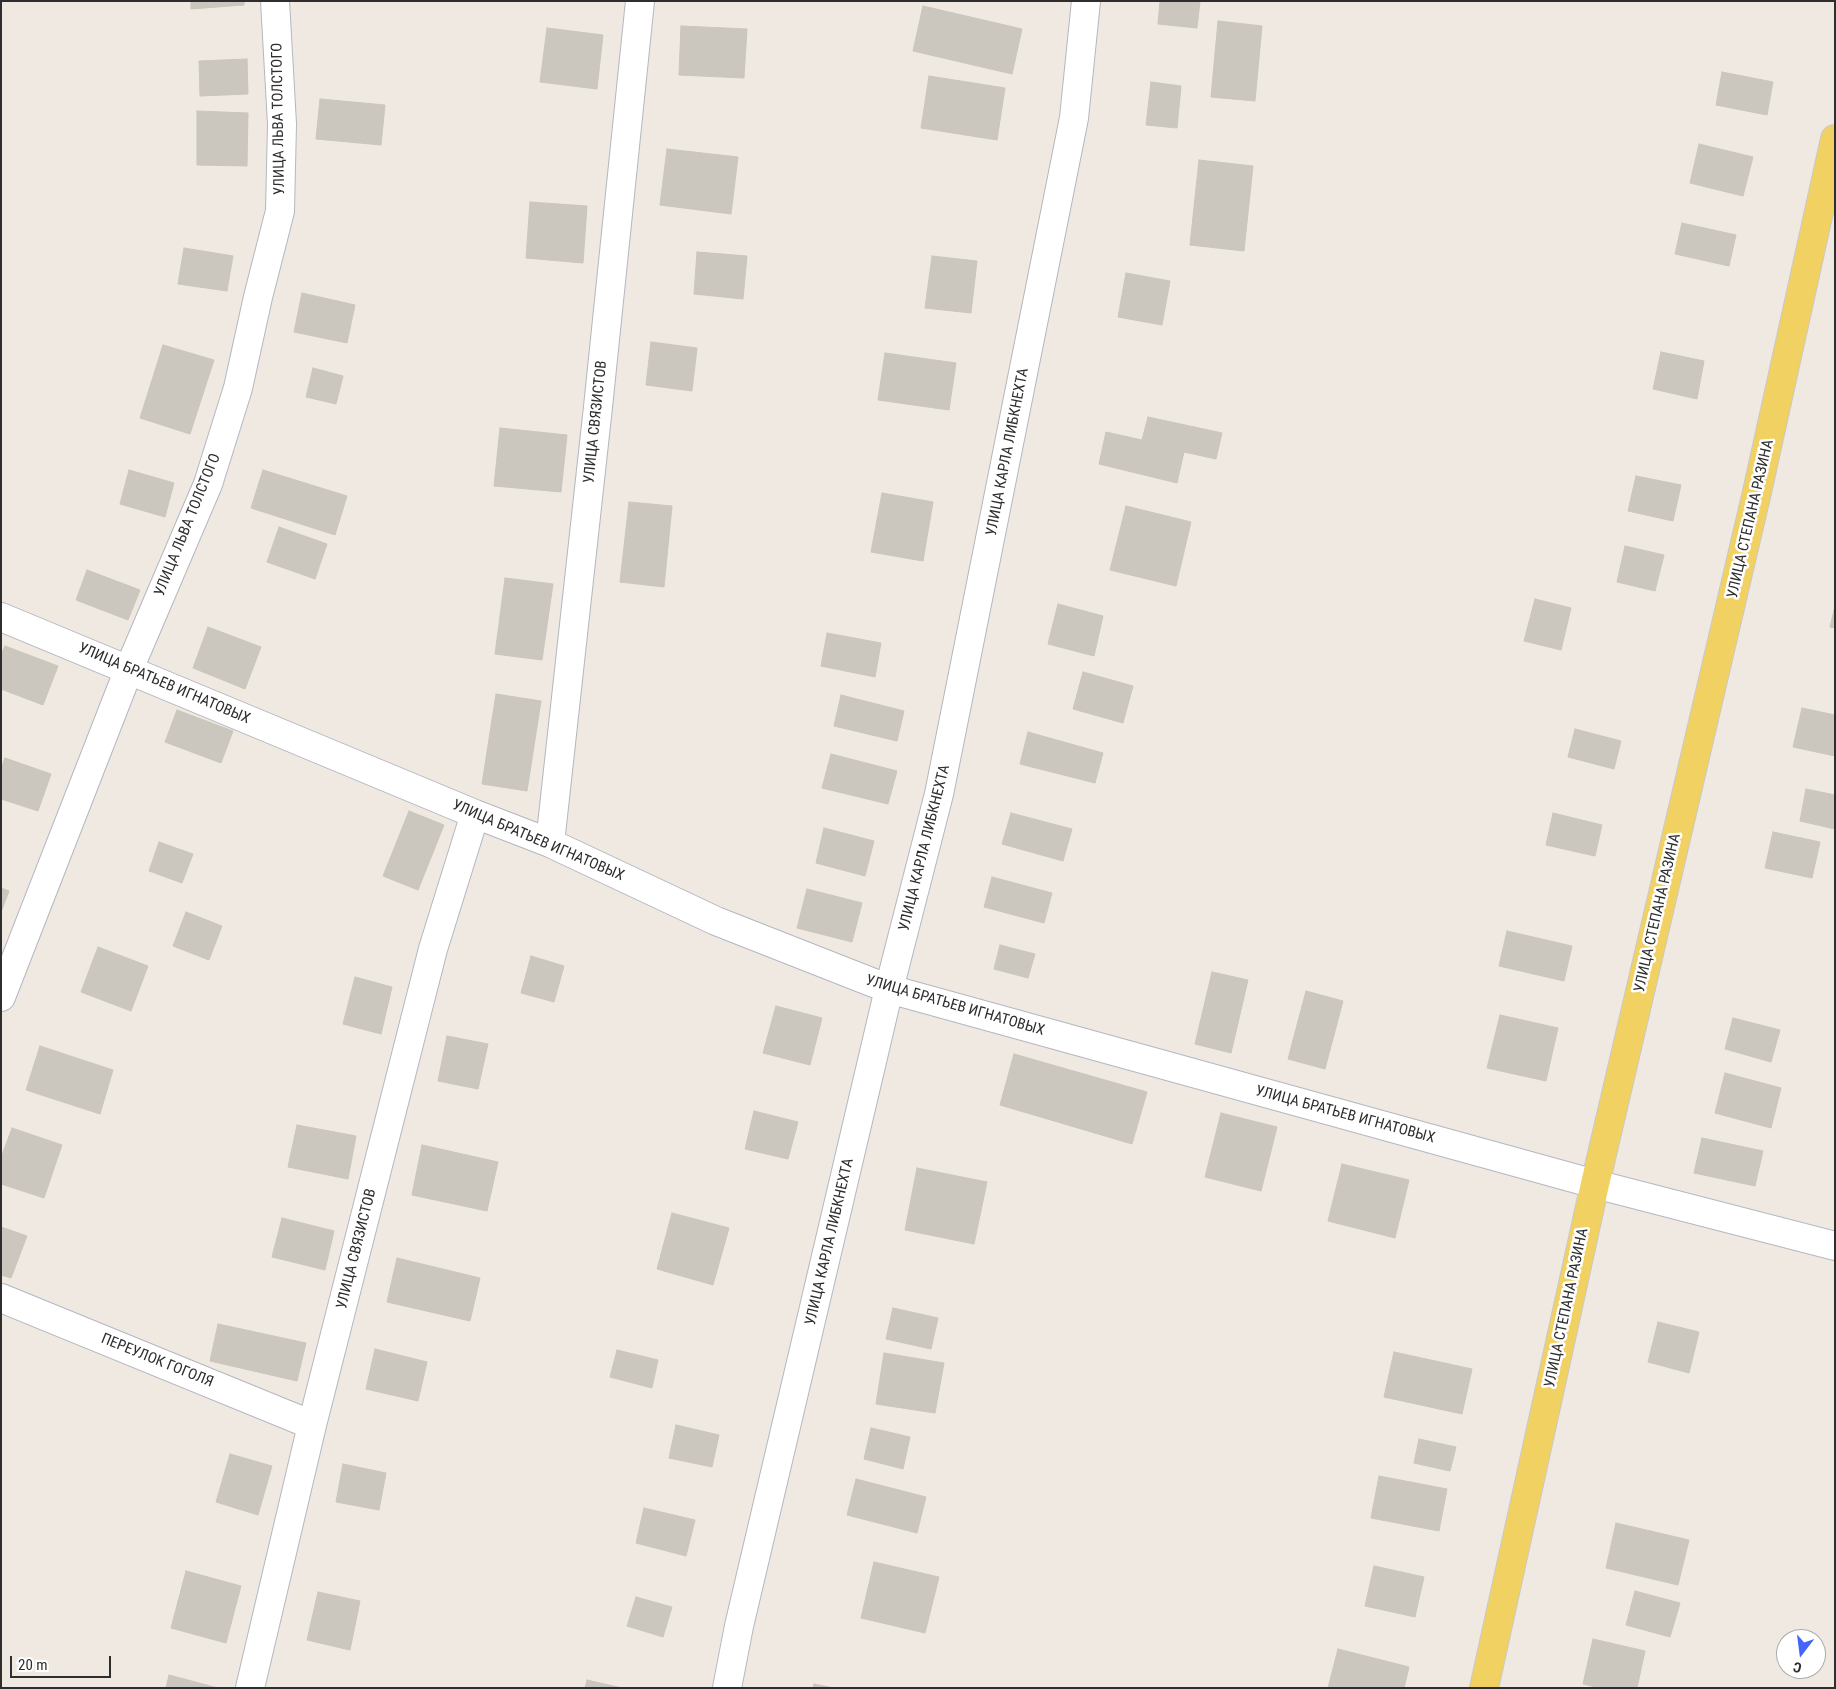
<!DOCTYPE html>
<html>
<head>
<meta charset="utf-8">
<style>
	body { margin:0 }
	#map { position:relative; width:1836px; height:1689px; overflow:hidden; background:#efe9e1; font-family:"Roboto Condensed",sans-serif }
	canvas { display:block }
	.frame { position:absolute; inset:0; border:2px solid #2e2e2e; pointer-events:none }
	.north { position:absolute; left:1776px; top:1629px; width:50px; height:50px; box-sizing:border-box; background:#fff; border:1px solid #ababab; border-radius:50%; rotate:195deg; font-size:14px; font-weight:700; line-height:20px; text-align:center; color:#2e2e2e }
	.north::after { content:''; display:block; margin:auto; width:18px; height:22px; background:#4264fb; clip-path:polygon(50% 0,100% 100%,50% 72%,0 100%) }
	.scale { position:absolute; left:10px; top:1656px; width:101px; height:22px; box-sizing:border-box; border:2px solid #2e2e2e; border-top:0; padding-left:6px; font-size:15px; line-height:18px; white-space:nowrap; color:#2e2e2e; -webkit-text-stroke:4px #fff; paint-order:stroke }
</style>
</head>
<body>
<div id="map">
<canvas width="1836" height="1689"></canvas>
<div class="frame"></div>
<div class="north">С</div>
<div class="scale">20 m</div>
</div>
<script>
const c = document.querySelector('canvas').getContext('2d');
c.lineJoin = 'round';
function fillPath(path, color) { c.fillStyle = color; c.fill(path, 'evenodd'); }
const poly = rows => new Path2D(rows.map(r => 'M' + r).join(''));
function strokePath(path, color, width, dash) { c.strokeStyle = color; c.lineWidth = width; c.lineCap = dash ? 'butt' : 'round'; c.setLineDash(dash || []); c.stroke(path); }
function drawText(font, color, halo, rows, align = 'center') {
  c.font = font + ' "Roboto Condensed",sans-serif'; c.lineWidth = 5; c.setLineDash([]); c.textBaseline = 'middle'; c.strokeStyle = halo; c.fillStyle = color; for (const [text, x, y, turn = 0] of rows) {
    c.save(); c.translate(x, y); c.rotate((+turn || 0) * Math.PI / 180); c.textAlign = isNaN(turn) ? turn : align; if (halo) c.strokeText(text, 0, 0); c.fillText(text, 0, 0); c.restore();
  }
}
const building = poly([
	[191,1,244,1,244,5,191,9,191,1],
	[1160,1,1200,1,1197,28,1158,24,1160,1],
	[923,6,1022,29,1012,74,913,51,923,6],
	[1218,21,1262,26,1255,101,1211,97,1218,21],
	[681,26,747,29,744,78,679,75,681,26],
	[547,28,603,35,597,89,540,82,547,28],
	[247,59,248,94,200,96,199,61,247,59],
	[1722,72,1773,82,1767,115,1716,105,1722,72],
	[929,76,1005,88,997,140,921,128,929,76],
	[1151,82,1181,86,1177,128,1146,125,1151,82],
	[320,99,385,105,381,145,316,139,320,99],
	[197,111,248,113,247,166,197,165,197,111],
	[1699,144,1753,157,1743,196,1690,183,1699,144],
	[667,149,738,157,731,214,660,205,667,149],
	[1199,160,1253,166,1244,251,1190,245,1199,160],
	[530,202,587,206,583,263,526,258,530,202],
	[1682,223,1736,235,1729,266,1675,254,1682,223],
	[184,248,233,256,227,291,178,284,184,248],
	[697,252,747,256,743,299,694,294,697,252],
	[932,256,977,261,971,313,925,308,932,256],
	[1126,273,1170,281,1162,325,1118,317,1126,273],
	[302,293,355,305,347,343,294,332,302,293],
	[651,342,697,348,692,391,646,385,651,342],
	[163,345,214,360,190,434,140,418,163,345],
	[1661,352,1704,361,1697,399,1653,389,1661,352],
	[885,353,956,363,949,410,878,400,885,353],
	[313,368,343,376,336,404,306,397,313,368],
	[1148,417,1222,433,1216,459,1184,452,1177,483,1099,464,1106,432,1142,440,1148,417],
	[500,428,567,435,561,492,494,486,500,428],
	[129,470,174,483,165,517,120,504,129,470],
	[263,470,347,496,335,535,251,508,263,470],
	[1636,476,1681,485,1673,521,1628,511,1636,476],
	[882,493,933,502,923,561,871,552,882,493],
	[629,502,672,506,664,587,620,582,629,502],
	[1126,506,1191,522,1176,586,1110,570,1126,506],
	[279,527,327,544,315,579,267,562,279,527],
	[1625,546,1664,555,1655,591,1617,582,1625,546],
	[87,570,140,590,128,620,76,600,87,570],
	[505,578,553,584,542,660,495,654,505,578],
	[1535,599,1571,608,1561,650,1524,641,1535,599],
	[1058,604,1103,616,1094,656,1048,644,1058,604],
	[1835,606,1835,628,1830,627,1835,606],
	[208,627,261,647,245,689,193,668,208,627],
	[827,633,881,643,875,677,821,666,827,633],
	[5,646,58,666,43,705,1,689,1,655,5,646],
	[1083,672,1133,686,1123,723,1073,709,1083,672],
	[496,694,541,701,527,791,482,784,496,694],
	[841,695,904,711,897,741,834,726,841,695],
	[1802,708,1835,715,1835,756,1793,747,1802,708],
	[177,710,233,731,221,763,165,742,177,710],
	[1575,729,1621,741,1614,769,1568,757,1575,729],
	[1028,732,1103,753,1095,783,1020,764,1028,732],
	[831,754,897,771,888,804,822,788,831,754],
	[5,758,51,774,38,811,1,799,1,770,5,758],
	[1806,789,1835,795,1835,829,1800,821,1806,789],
	[409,811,444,825,418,890,383,876,409,811],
	[1011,813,1072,829,1063,861,1002,844,1011,813],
	[1553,813,1602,825,1595,856,1546,845,1553,813],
	[824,828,874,841,865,876,816,863,824,828],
	[1773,832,1820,842,1812,878,1765,868,1773,832],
	[159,842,193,854,182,883,149,871,159,842],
	[992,877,1052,893,1044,923,984,907,992,877],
	[1,888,9,891,1,912,1,888],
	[807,889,862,903,852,942,797,928,807,889],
	[186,912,222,926,209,960,173,946,186,912],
	[1507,931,1572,946,1564,981,1499,966,1507,931],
	[1000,945,1035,954,1028,978,994,969,1000,945],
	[98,947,148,966,131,1011,81,992,98,947],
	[531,956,564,966,554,1002,521,993,531,956],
	[1212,972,1248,980,1231,1053,1195,1044,1212,972],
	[355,977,392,987,381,1034,343,1024,355,977],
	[1306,991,1343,1001,1325,1069,1288,1059,1306,991],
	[776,1006,822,1018,810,1065,763,1053,776,1006],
	[1500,1015,1558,1028,1546,1081,1487,1068,1500,1015],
	[1733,1018,1780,1030,1771,1062,1725,1049,1733,1018],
	[447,1036,488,1044,478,1089,438,1081,447,1036],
	[40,1046,113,1070,100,1114,26,1090,40,1046],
	[1014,1054,1147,1092,1132,1144,1000,1105,1014,1054],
	[1725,1073,1781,1088,1771,1128,1715,1113,1725,1073],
	[754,1111,798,1122,788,1159,745,1149,754,1111],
	[1221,1113,1277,1127,1261,1191,1205,1177,1221,1113],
	[297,1125,356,1136,348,1179,288,1167,297,1125],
	[12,1128,62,1145,44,1198,1,1184,1,1158,12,1128],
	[1702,1138,1763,1151,1755,1186,1694,1173,1702,1138],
	[422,1145,498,1162,487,1211,412,1195,422,1145],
	[1342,1164,1409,1180,1395,1238,1328,1221,1342,1164],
	[917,1168,987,1182,974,1244,905,1230,917,1168],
	[672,1213,729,1228,713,1285,657,1269,672,1213],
	[282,1218,334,1231,325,1270,272,1257,282,1218],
	[1,1227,27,1236,11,1278,1,1275,1,1227],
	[397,1258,480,1278,470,1321,387,1302,397,1258],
	[893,1308,938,1318,931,1349,886,1339,893,1308],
	[1658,1322,1699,1332,1689,1373,1648,1362,1658,1322],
	[218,1324,306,1343,297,1381,210,1361,218,1324],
	[375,1349,427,1362,418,1401,366,1389,375,1349],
	[617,1350,658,1360,652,1388,610,1377,617,1350],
	[1394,1352,1472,1369,1462,1414,1384,1397,1394,1352],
	[884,1353,944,1363,935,1413,876,1404,884,1353],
	[676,1425,719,1435,712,1467,669,1458,676,1425],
	[871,1428,910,1437,903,1469,864,1459,871,1428],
	[1419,1439,1456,1447,1450,1471,1414,1463,1419,1439],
	[230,1454,272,1466,258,1515,216,1502,230,1454],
	[343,1464,386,1473,379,1510,336,1502,343,1464],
	[1379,1476,1447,1489,1439,1531,1371,1518,1379,1476],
	[856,1479,926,1497,917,1533,847,1515,856,1479],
	[644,1508,695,1520,686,1556,636,1543,644,1508],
	[1616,1523,1689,1540,1678,1585,1606,1568,1616,1523],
	[874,1562,939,1577,925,1633,861,1618,874,1562],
	[1374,1566,1424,1577,1415,1617,1365,1606,1374,1566],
	[186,1571,241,1586,226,1643,171,1628,186,1571],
	[1635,1591,1680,1603,1670,1637,1626,1625,1635,1591],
	[318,1592,360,1601,350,1650,307,1640,318,1592],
	[636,1597,672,1607,663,1637,627,1626,636,1597],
	[1593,1639,1645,1651,1637,1688,1600,1688,1583,1684,1593,1639],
	[1338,1649,1409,1667,1404,1688,1328,1688,1338,1649],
	[169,1675,218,1688,166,1688,169,1675],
	[587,1680,622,1688,585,1688,587,1680],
	[814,1684,834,1688,813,1688,814,1684]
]);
fillPath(building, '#cbc7bf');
strokePath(building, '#cbc5ba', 1);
const minor = poly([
	[1,617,475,814,550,843,716,921,889,989,1595,1184,1835,1246],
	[550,843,598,407,640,1],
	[1,997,129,669,208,484,238,388,258,297,280,211,282,124,275,1],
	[1,1298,312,1425],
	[250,1688,312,1425,433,949,475,814],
	[727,1688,739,1626,889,989,939,794,1074,118,1086,1]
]);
const major = poly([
	[1484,1688,1595,1184,1757,492,1835,139]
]);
strokePath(minor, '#b4b7c1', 30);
strokePath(major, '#c9c9c9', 30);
strokePath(minor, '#fff', 28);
strokePath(major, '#f2d163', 28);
drawText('15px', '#2e2e2e', '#fff', [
	["УЛИЦА ЛЬВА ТОЛСТОГО",279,119,-91],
	["УЛИЦА СВЯЗИСТОВ",596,422,-84],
	["УЛИЦА КАРЛА ЛИБКНЕХТА",1008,452,-79],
	["УЛИЦА СТЕПАНА РАЗИНА",1751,519,-77],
	["УЛИЦА ЛЬВА ТОЛСТОГО",188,525,-68],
	["УЛИЦА БРАТЬЕВ ИГНАТОВЫХ",164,684,23],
	["УЛИЦА БРАТЬЕВ ИГНАТОВЫХ",538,841,23],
	["УЛИЦА КАРЛА ЛИБКНЕХТА",925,848,-76],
	["УЛИЦА СТЕПАНА РАЗИНА",1658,913,-77],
	["УЛИЦА БРАТЬЕВ ИГНАТОВЫХ",955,1006,16],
	["УЛИЦА БРАТЬЕВ ИГНАТОВЫХ",1345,1115,15],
	["УЛИЦА КАРЛА ЛИБКНЕХТА",830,1242,-77],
	["УЛИЦА СВЯЗИСТОВ",357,1249,-76],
	["УЛИЦА СТЕПАНА РАЗИНА",1567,1308,-78],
	["ПЕРЕУЛОК ГОГОЛЯ",157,1361,22]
]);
</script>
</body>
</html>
